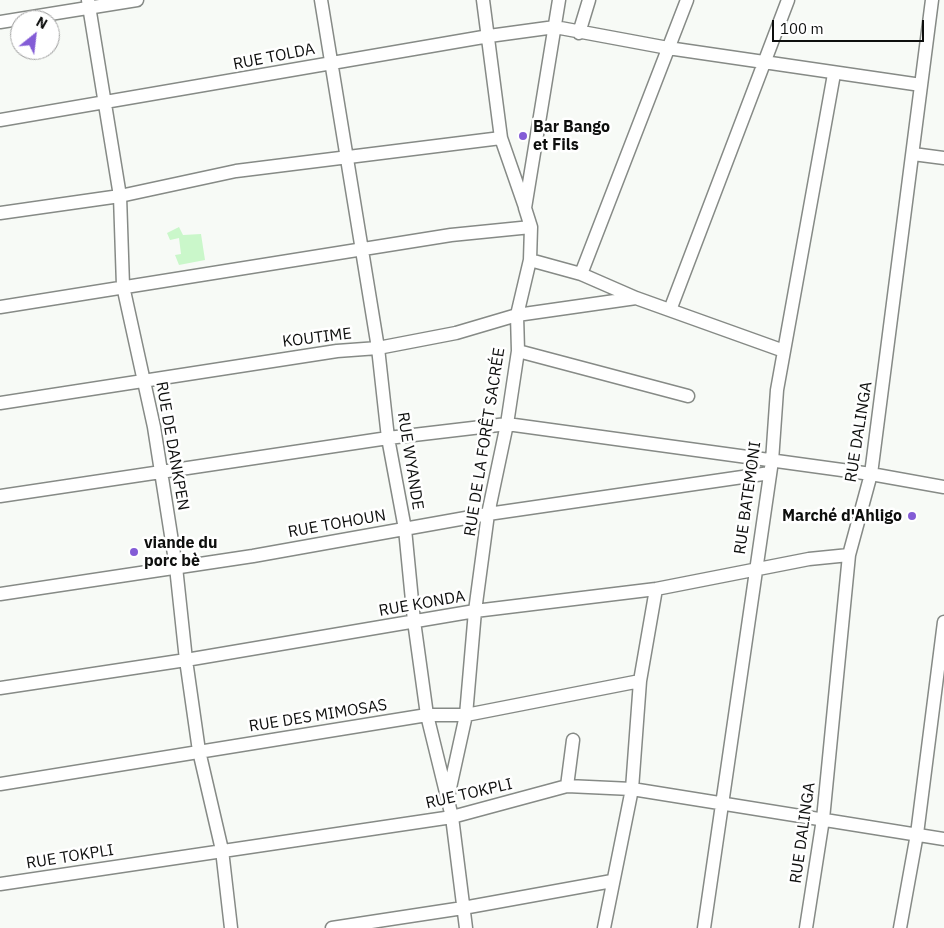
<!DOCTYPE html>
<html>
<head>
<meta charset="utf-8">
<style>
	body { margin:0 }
	#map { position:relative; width:944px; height:928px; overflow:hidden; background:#f7faf6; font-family:"IBM Plex Sans",sans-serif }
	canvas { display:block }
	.north { position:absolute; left:10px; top:10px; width:50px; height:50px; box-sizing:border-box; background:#fff; border:1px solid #9f9f9f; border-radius:50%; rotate:29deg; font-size:14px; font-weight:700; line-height:20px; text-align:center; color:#0e0f0e }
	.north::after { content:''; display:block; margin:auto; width:18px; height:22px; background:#835cd6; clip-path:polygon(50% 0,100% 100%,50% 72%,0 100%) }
	.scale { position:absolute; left:772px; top:20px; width:152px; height:22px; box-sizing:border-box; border:2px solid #0e0f0e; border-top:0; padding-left:6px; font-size:15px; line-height:18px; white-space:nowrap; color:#0e0f0e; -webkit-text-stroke:4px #fff; paint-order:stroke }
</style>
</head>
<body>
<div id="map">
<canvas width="944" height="928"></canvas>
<div class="north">N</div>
<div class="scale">100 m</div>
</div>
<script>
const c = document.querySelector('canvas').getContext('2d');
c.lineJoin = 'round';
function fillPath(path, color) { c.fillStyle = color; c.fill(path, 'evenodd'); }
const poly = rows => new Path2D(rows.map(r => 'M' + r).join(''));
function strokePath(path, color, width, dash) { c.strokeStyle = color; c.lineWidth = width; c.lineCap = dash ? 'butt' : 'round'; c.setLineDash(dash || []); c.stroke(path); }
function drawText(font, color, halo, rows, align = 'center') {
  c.font = font + ' "IBM Plex Sans",sans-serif'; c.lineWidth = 5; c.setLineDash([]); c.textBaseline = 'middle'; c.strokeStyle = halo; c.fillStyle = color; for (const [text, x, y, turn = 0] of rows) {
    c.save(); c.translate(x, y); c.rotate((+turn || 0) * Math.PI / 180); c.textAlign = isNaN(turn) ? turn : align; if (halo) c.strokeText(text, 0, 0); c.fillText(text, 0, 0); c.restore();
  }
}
fillPath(poly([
	[179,227,183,235,201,234,205,260,179,265,175,255,181,254,179,238,170,240,167,233]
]), '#caf7ca');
const minor = poly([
	[88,0,120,196,123,286,154,427,176,567,186,660,199,751,222,850,231,928],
	[321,0,378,348,388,438,405,529,414,621,427,715,452,817,466,928],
	[483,0,501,138,525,207],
	[0,22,137,0],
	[579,33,589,0],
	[0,120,489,36,555,27,668,48,921,85],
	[913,154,944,158],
	[0,213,120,196,236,171,501,138],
	[530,260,581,274,636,298,784,351],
	[581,274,687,0],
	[0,307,451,235,531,227],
	[670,310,788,0],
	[518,351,688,396],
	[0,403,337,351,378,348,456,333,517,315,636,298],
	[0,496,388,438,507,424,871,474,944,487],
	[0,594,253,556,488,514,770,473],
	[0,688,186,660,475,611,656,589,809,559,849,555],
	[0,784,427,715,466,715,640,681],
	[567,786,573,740],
	[448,797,466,715,475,611,488,514,507,424,518,351,517,315,530,260,531,227,525,208,559,0],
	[0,884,452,817,567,786,632,789,944,839],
	[332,928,463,908,612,881],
	[604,928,632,789,640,681,656,589],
	[704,928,772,461,777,390,834,74],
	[806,928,823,819,849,555,871,474,932,0],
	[900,928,917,834,944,622]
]);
strokePath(minor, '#868a86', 15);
strokePath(minor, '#fff', 12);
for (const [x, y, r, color] of [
	[523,136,5,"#835cd6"],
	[912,516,5,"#835cd6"],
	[134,552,5,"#835cd6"]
]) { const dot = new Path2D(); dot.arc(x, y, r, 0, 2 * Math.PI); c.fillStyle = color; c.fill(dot); strokePath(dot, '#fff', 2); }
drawText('16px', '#0e0f0e', '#fff', [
	["RUE TOLDA",274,57,-11],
	["KOUTIME",317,338,-7],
	["RUE DALINGA",859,432,-81],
	["RUE DE LA FORÊT SACRÉE",485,442,-81],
	["RUE DE DANKPEN",172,446,80],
	["RUE WYANDE",410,461,81],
	["RUE BATEMONI",748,498,-82],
	["RUE TOHOUN",337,524,-10],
	["RUE KONDA",422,604,-10],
	["RUE DES MIMOSAS",318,716,-9],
	["RUE TOKPLI",469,794,-13],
	["RUE DALINGA",803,833,-82],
	["RUE TOKPLI",70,857,-9]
]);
drawText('bold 16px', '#0e0f0e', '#fff', [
	["Bar Bango",533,127],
	["et Fils",533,145],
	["Marché d'Ahligo",902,516,"right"],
	["viande du",144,543],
	["porc bè",144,561]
], 'left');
</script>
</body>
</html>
